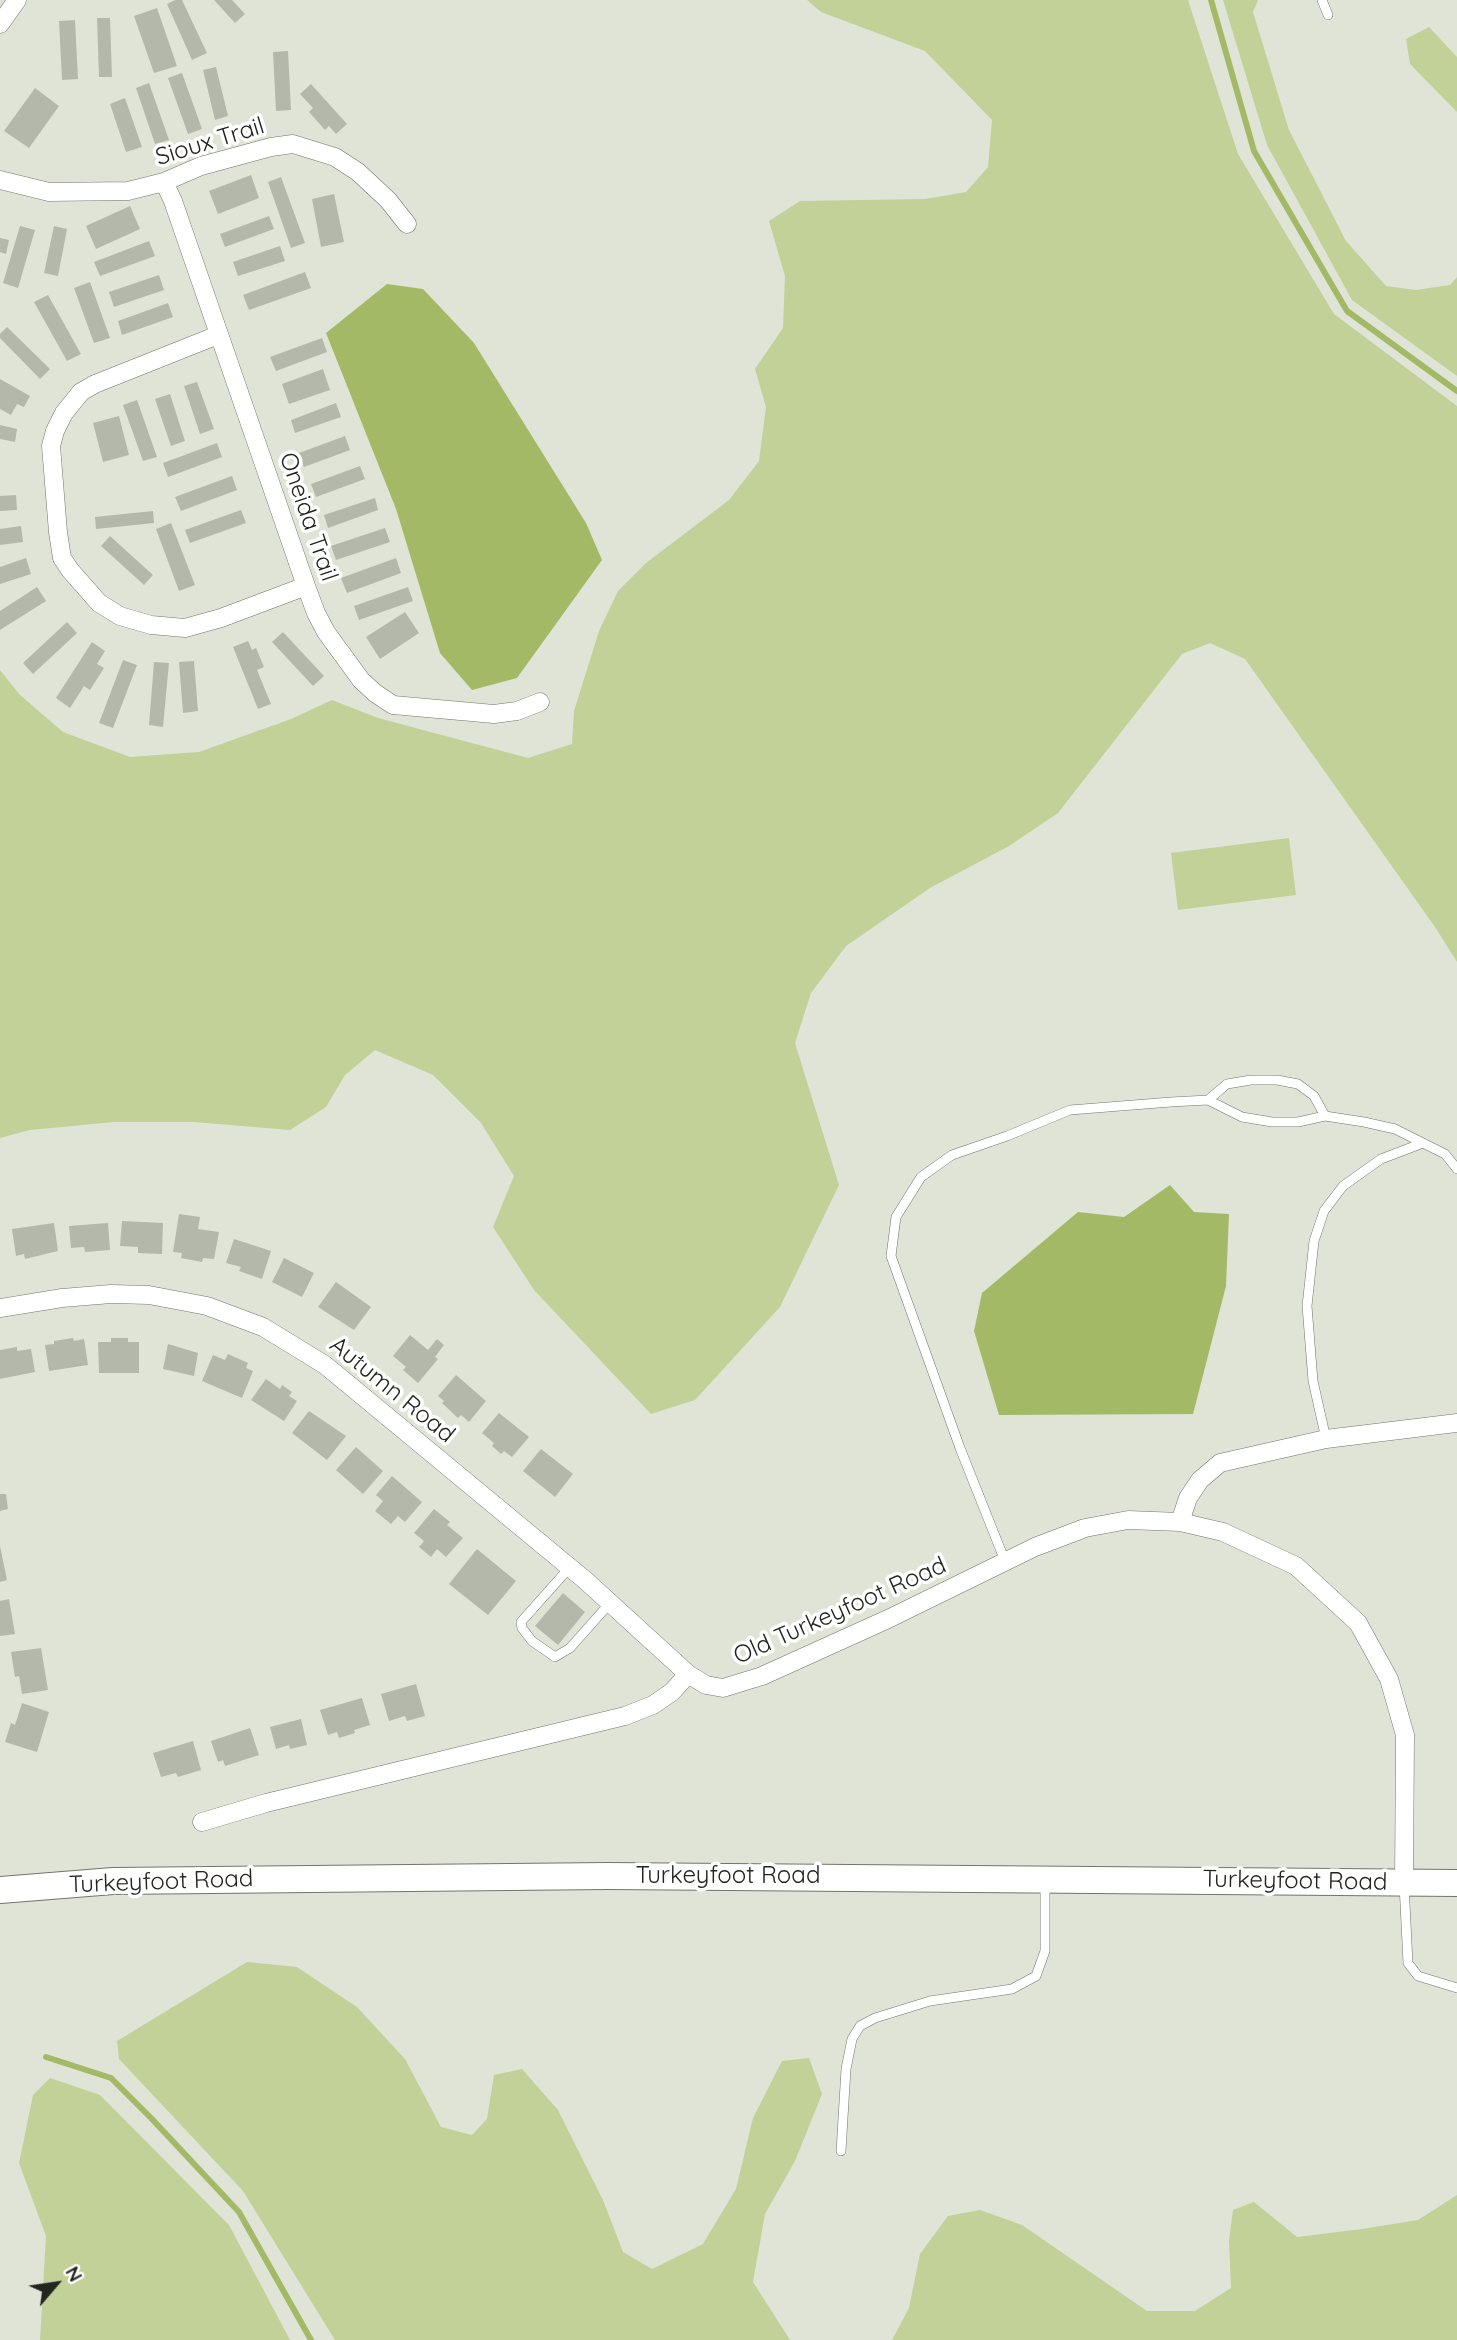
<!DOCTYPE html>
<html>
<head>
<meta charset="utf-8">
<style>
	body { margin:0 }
	#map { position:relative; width:1457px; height:2340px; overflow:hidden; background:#e0e4d7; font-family:Quicksand,sans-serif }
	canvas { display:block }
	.north { position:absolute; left:21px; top:2249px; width:70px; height:70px; -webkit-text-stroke:5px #fff; paint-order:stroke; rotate:61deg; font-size:19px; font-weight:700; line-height:28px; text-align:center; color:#232520 }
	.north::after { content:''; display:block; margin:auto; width:24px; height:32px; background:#232520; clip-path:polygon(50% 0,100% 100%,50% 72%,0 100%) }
</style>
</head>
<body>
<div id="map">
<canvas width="1457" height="2340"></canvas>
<div class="north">N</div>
</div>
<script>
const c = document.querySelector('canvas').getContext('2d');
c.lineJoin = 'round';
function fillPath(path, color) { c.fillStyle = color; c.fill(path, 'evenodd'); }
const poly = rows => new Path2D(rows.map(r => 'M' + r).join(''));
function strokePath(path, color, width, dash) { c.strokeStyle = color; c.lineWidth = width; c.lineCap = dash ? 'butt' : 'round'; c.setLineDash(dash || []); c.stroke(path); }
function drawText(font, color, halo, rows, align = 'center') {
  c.font = font + ' Quicksand,sans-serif'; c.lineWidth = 7; c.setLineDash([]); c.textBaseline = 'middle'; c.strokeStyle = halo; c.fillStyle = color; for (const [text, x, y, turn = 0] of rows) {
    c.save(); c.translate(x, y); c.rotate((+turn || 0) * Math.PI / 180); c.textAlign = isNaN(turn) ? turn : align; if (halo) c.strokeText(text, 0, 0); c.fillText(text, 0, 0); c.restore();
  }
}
fillPath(poly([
	[807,0,1188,0,1238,154,1334,314,1457,406,1457,962,1435,927,1245,659,1210,643,1182,654,1058,813,1009,846,930,888,846,946,811,993,795,1043,839,1185,780,1307,695,1400,651,1414,534,1290,493,1227,514,1176,481,1123,433,1075,375,1050,345,1075,326,1107,290,1130,194,1122,114,1122,30,1130,0,1138,0,670,19,694,63,732,130,757,199,752,291,719,332,700,378,718,528,758,572,744,574,711,599,631,618,591,646,563,729,500,759,461,766,407,755,369,783,328,785,276,769,221,800,201,925,199,966,192,988,167,992,120,925,51,821,12],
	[1223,0,1258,0,1253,12,1289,130,1346,241,1386,286,1416,290,1450,285,1457,277,1457,376,1352,300,1267,145],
	[1429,27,1457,57,1457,112,1410,64,1406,39],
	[1289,838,1296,895,1178,910,1171,853],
	[247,1962,297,1967,357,2007,405,2059,441,2127,472,2135,487,2119,494,2075,522,2069,558,2110,603,2200,623,2252,652,2269,703,2244,736,2189,753,2118,782,2061,809,2058,822,2094,795,2161,765,2214,753,2282,790,2340,335,2340,243,2191,119,2059,117,2041],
	[50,2078,100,2095,229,2225,290,2340,40,2340,46,2236,19,2163,33,2095],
	[1457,2195,1457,2340,892,2340,909,2308,920,2254,948,2216,980,2210,1022,2225,1147,2311,1195,2311,1231,2288,1229,2241,1233,2210,1254,2202,1297,2237,1362,2229,1418,2220]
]), '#c1d197');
fillPath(poly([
	[387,284,423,289,474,343,586,523,602,560,517,678,472,690,440,653,396,509,326,333],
	[1170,1185,1194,1212,1229,1214,1226,1286,1193,1414,999,1415,974,1331,982,1293,1078,1212,1124,1217]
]), '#a3b966');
strokePath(poly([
	[1211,0,1254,151,1347,311,1457,391],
	[46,2057,111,2078,151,2118,239,2212,311,2340]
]), '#a3b966', 6);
fillPath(poly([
	[175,0,182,0,207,53,192,60,167,4],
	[214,0,232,0,245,14,235,23],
	[157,8,177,66,154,73,134,16],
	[97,18,110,18,112,77,99,77],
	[75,20,78,79,62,80,59,21],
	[288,51,291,110,276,111,273,52],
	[216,67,228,116,215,120,203,70],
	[182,73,202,129,188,134,168,78],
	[149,83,169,140,155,144,136,88],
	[311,84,347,124,336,134,329,126,325,130,309,112,313,108,300,94],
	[35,88,59,106,29,148,4,131],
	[125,98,142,147,126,152,110,104],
	[251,175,259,198,218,214,209,191],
	[281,177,305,243,291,248,268,182],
	[334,194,344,242,321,247,312,199],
	[130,206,140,229,96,249,86,226],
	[269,216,274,229,225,247,220,234],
	[20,226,35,230,18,288,3,283],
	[54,226,67,229,58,276,44,273],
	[0,238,9,240,6,254,0,252],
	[149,241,155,256,100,276,94,262],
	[280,246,285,261,238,276,233,262],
	[305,272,311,288,249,310,243,295],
	[159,275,164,290,114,307,109,292],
	[90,282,110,338,94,343,74,288],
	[48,295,81,354,67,361,34,302],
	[168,303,173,317,122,335,118,321],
	[7,327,50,369,40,379,0,338,0,334],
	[322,338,327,352,276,371,270,357],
	[323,369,330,390,289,404,282,384],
	[0,379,30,396,24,407,17,404,11,415,0,409],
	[197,382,214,429,200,434,184,386],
	[170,394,185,441,171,446,155,399],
	[137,400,157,457,143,461,123,405],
	[336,403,341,417,295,433,291,420],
	[119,416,129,455,103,462,93,423],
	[0,425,17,429,15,442,0,439],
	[345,436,350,450,304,467,299,453],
	[217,443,222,457,168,477,163,463],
	[360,466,365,479,316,497,311,484],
	[232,476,237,490,181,511,175,497],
	[16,495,17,510,0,511,0,496],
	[375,498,378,510,328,528,324,515],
	[241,510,246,523,190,543,185,530],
	[153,511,154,523,96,529,95,517],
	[171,523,195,585,179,591,156,529],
	[21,526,23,542,0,545,0,529],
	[385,528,390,542,336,560,331,546],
	[110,536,153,575,144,585,101,546],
	[26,558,31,574,0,584,0,567],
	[396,558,401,573,347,593,341,578],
	[37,587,46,601,0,630,0,611],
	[408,587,413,601,359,620,354,606],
	[405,612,419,633,380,659,366,637],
	[67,622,77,633,33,674,23,663],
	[283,632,324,676,313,686,272,642],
	[248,641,252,650,256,648,264,667,257,670,271,704,258,709,233,647],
	[92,642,105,651,97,664,104,668,90,690,84,686,70,708,56,698],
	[123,660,137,665,113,728,99,723],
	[194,661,198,711,183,713,179,662],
	[154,662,169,663,163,727,149,725],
	[179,1214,200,1217,198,1229,219,1232,214,1259,203,1258,202,1262,181,1258,182,1253,173,1252],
	[122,1221,163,1223,162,1254,138,1253,138,1247,120,1246],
	[54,1223,58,1251,25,1259,24,1254,16,1256,12,1229],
	[108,1223,110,1250,85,1252,84,1247,71,1248,69,1226],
	[234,1239,271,1251,262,1279,239,1271,241,1267,226,1263],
	[284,1258,314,1273,302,1297,272,1282],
	[336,1282,371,1307,354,1330,318,1307],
	[410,1335,428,1350,437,1339,444,1345,435,1357,438,1359,418,1383,403,1370,406,1367,393,1356],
	[73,1338,74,1341,84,1339,88,1365,49,1371,45,1345,54,1344,54,1341],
	[111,1338,128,1338,128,1342,139,1342,139,1373,99,1373,98,1342,111,1342],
	[168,1344,198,1353,194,1376,163,1369],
	[17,1347,17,1351,31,1349,35,1372,0,1379,0,1350],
	[228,1354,248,1363,246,1368,253,1371,242,1398,202,1381,213,1355,225,1360],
	[456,1375,486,1401,469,1422,461,1415,458,1418,442,1403,444,1401,438,1396],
	[266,1379,280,1389,282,1385,292,1392,289,1396,297,1401,284,1421,251,1400],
	[309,1411,346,1436,327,1460,292,1433],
	[499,1413,529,1437,512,1457,504,1451,501,1454,492,1446,494,1443,482,1433],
	[356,1447,383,1471,363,1494,336,1470],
	[541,1449,573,1474,555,1497,523,1471],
	[392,1476,422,1502,405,1522,398,1516,391,1524,375,1511,383,1501,376,1495],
	[0,1494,6,1494,8,1509,0,1511],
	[434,1509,450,1522,447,1525,463,1538,446,1557,437,1549,431,1557,419,1547,424,1541,414,1533],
	[0,1546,7,1580,0,1582],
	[477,1549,516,1581,488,1615,449,1584],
	[563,1593,585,1612,558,1645,535,1626],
	[9,1599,15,1634,0,1636,0,1601],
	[41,1648,48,1690,22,1694,19,1676,15,1677,11,1652],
	[416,1684,425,1716,407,1721,405,1716,389,1721,381,1694],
	[362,1698,370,1725,354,1730,355,1733,339,1738,337,1732,328,1735,320,1710],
	[22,1703,49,1712,37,1752,5,1742,11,1723,15,1725],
	[301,1719,307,1745,290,1749,289,1745,276,1749,270,1727],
	[250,1728,259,1755,225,1766,223,1760,218,1762,211,1741],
	[193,1741,201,1770,178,1777,176,1773,161,1777,153,1753]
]), '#b4b8ab');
const lane = poly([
	[1322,0,1328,15],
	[1208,1100,1227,1084,1251,1080,1277,1080,1298,1084,1314,1096,1325,1116],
	[1326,1439,1313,1381,1307,1306,1314,1241,1324,1211,1343,1186,1381,1159,1423,1143,1445,1154,1457,1169],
	[1005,1561,960,1448,891,1256,896,1217,921,1177,952,1155,1007,1136,1070,1110,1171,1102,1208,1100,1242,1117,1272,1122,1298,1122,1325,1116,1364,1122,1395,1129,1423,1143],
	[570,1567,521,1622,522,1628,532,1641,555,1657,570,1648,610,1603],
	[1404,1884,1408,1963,1418,1976,1457,1988],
	[841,2151,846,2069,852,2039,860,2026,875,2018,930,2001,1012,1989,1036,1976,1045,1951,1045,1883]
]);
const street = poly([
	[0,24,17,0],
	[0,180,49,192,128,191,164,182,201,166,271,147,293,144,335,157,358,172,388,200,407,224],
	[164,182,173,201,306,586,316,613,326,632,361,680,375,693,393,705,494,714,517,711,540,702],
	[218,335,95,384,81,392,64,413,55,431,51,446,58,532,62,558,70,570,99,603,120,616,151,625,185,628,221,618,306,586],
	[0,1308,62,1298,111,1294,149,1295,207,1306,263,1327,325,1365,585,1580,688,1674,706,1685,723,1688,762,1676,888,1619,1035,1547,1085,1528,1128,1520,1180,1522,1223,1532,1296,1566,1358,1623,1389,1679,1405,1735,1404,1883],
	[1180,1522,1188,1498,1200,1480,1220,1463,1326,1439,1457,1423],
	[202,1822,266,1803,625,1716,653,1705,672,1692,688,1674]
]);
const secondary = poly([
	[0,1890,113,1881,608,1876,1457,1883]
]);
strokePath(lane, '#717569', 10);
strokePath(street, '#717569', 19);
strokePath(secondary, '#717569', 28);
strokePath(lane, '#fff', 9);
strokePath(street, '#fff', 18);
strokePath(secondary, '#fff', 26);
drawText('24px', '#232520', '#fff', [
	["Sioux Trail",210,142,-17],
	["Oneida Trail",308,517,71],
	["Autumn Road",392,1390,39],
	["Old Turkeyfoot Road",840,1611,-24],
	["Turkeyfoot Road",728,1876],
	["Turkeyfoot Road",1295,1881,1],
	["Turkeyfoot Road",161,1882,-2]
]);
</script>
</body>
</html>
